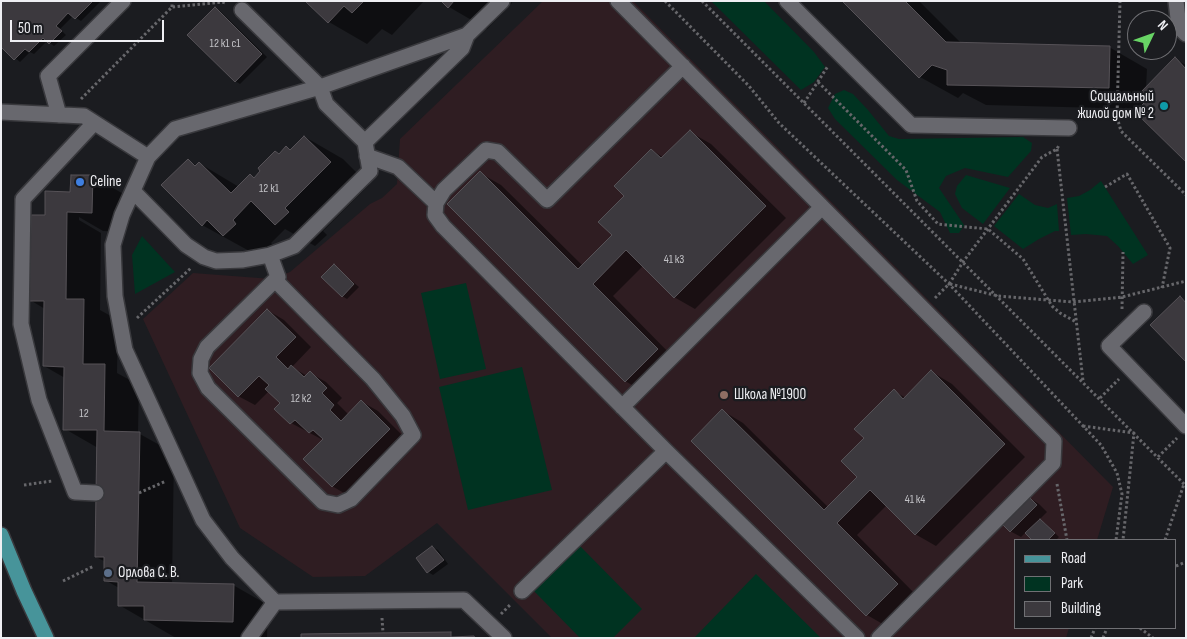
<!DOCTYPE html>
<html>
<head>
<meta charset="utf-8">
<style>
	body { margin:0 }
	#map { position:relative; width:1187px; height:639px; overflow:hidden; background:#1b1c20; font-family:"Sofia Sans Condensed",sans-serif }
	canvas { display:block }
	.frame { position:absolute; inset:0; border:2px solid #efeff3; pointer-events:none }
	.legend { position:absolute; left:1014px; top:539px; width:162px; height:90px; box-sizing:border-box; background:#1b1c20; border:1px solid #707074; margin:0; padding:6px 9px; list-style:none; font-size:15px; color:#efeff3 }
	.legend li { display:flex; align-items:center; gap:10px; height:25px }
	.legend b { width:25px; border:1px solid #707074 }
	.north { position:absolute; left:1127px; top:10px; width:50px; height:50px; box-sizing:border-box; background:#1b1c20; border:1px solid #707074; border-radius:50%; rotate:48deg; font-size:14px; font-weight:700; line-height:20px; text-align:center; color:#efeff3 }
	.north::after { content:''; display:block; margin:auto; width:18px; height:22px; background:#68d465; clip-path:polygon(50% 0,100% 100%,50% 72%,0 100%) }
	.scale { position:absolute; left:10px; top:20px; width:154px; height:22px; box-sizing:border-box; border:2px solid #efeff3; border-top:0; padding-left:6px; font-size:15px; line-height:18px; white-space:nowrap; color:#efeff3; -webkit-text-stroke:4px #1b1c20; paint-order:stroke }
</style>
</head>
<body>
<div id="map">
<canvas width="1187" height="639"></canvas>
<div class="frame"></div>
<ul class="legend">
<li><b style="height:6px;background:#47949a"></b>Road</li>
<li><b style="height:14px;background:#003321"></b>Park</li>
<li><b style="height:14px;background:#3c393e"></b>Building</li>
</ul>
<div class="north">N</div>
<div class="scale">50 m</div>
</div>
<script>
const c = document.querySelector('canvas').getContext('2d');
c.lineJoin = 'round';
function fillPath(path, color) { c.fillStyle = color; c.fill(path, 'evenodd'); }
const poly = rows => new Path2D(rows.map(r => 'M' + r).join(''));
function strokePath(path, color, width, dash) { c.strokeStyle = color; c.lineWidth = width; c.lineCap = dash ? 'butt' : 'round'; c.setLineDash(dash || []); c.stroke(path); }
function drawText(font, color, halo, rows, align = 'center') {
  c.font = font + ' "Sofia Sans Condensed",sans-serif'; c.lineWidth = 4.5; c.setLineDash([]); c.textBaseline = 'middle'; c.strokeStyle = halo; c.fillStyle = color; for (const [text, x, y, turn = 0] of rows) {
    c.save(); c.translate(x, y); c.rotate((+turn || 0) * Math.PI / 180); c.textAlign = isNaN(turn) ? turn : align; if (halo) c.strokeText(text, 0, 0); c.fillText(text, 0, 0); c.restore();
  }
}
fillPath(poly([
	[543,1,633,1,1113,487,1097,540,1016,540,1016,628,1069,628,1066,638,552,638,437,523,365,576,313,577,240,528,143,319,193,273,272,279,290,272,370,204,382,198,397,184,400,139]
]), '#2f1d22');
fillPath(poly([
	[711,1,764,1,814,52,825,67,814,82,801,90],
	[844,90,853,94,868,110,889,136,899,139,1023,137,1032,143,1031,151,1008,177,965,168,946,176,939,188,964,225,959,233,950,233,940,212,897,180,835,119,828,108,835,94],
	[966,175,1010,188,983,224,962,208,955,194,957,186],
	[1101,181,1148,255,1133,264,1118,246,1107,236,1086,234,1071,235,1067,198,1079,196,1090,190],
	[1019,194,1035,205,1048,208,1057,204,1059,231,1055,231,1039,239,1023,249,994,226],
	[142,236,175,272,135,294,132,255],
	[466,283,486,369,440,379,421,293],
	[522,367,552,490,468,510,439,387],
	[579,545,642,609,613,638,580,638,533,590],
	[756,574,821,638,694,638]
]), '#003321');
fillPath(poly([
	[1,1,101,1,81,21,73,16,60,29,66,35,54,46,47,41,34,54,30,52,20,62,1,46],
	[307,1,424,1,392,35,382,29,367,44,329,22],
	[443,1,510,1,512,3,487,29,449,7],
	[844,1,919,1,962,44,1109,47,1147,69,1146,88,1175,59,1186,65,1186,160,1140,109,986,105,963,93,958,98,920,77],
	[1146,95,1150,99,1146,103],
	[215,8,220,11,267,57,240,84,235,81],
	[690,132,711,144,786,218,695,309,674,297,643,266,613,296,678,362,646,393,625,381,480,173,501,185,583,266,613,235,625,196,652,150,664,158],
	[305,137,343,159,369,185,323,231,327,235,315,246,285,229,271,243,274,246,262,258,202,225,188,160,197,166,199,163,239,187,250,175,255,178,287,148,291,150],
	[92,176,127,196,126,232,103,231,79,217,79,220,101,233,100,310,118,320,117,373,139,385,138,433,174,453,172,584,233,585,268,605,267,638,176,638,119,605,119,588,105,580,106,562,96,557,98,448,65,429,65,378,44,366,45,309,30,300,46,217],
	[334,266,359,287,347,299,342,296],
	[267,310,284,320,311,347,292,367,307,376,310,373,326,382,342,398,337,403,349,415,362,402,378,411,405,438,349,496,332,486,323,440,291,423,276,409,282,403,269,391,255,405,238,396],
	[932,372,952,384,1025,457,936,546,915,534,887,505,857,535,918,597,888,627,867,615,692,441,723,411,743,423,828,507,859,477,865,438,894,391,906,398],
	[1028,497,1039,504,1047,512,1039,520,1045,523,1059,537,1056,540,1034,540,1026,532,1021,537,1010,531],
	[432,547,438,550,448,564,433,575,428,572,418,559]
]), '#0007');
const building = poly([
	[1,1,93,1,75,19,68,13,56,26,62,31,49,44,43,38,29,52,25,49,14,60,1,47,1,1],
	[305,1,364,1,352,13,344,6,328,23,305,1],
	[441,1,454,1,448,8,441,1],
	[842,1,905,1,946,42,1110,46,1109,88,947,85,947,70,932,65,919,78,842,1],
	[215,7,262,54,235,82,187,35,215,7],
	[1175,57,1186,69,1186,162,1135,112,1148,99,1141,92,1175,57],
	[690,130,766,206,674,298,626,250,593,284,658,349,625,382,447,204,480,171,578,269,612,235,598,222,624,196,614,186,651,149,661,158,690,130],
	[304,136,331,162,285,208,289,212,275,225,251,201,233,220,236,224,223,236,207,220,202,226,161,185,188,159,195,166,199,162,231,193,250,174,254,178,260,171,258,168,275,151,279,154,286,146,290,150,304,136],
	[71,175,93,175,92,213,67,212,66,299,84,299,83,364,105,364,104,431,140,432,137,582,234,584,233,622,144,620,144,606,118,606,118,582,104,581,104,557,95,557,97,430,63,430,64,367,43,366,44,301,29,301,31,215,45,215,45,191,70,192,71,175],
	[334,264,354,284,342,297,321,277,334,264],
	[1180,296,1186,303,1186,362,1150,325,1180,296],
	[267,309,296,337,276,357,288,369,291,365,304,377,310,371,327,388,322,393,334,405,330,410,341,421,361,400,390,429,332,487,303,459,323,439,313,430,309,433,295,420,290,424,274,409,280,403,265,389,269,385,259,376,238,397,209,368,267,309],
	[931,370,1005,444,915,535,870,490,837,523,898,584,866,616,691,441,722,409,824,510,857,477,841,461,864,438,854,429,894,389,903,399,931,370],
	[1028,496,1037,505,1010,532,1001,523,1028,496],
	[1040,519,1055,533,1048,540,1032,540,1025,533,1040,519],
	[432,546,444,560,427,573,416,558,432,546],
	[451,632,451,637,474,636,475,638,301,638,301,634,451,632]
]);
fillPath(building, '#3c393e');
strokePath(building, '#565257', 1);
const minor = poly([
	[502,1,467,35,320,87,175,129,148,157,122,215,113,245,115,296,125,350,182,474,203,520,232,558,275,602,464,600,504,638],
	[618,1,1054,441,1053,463,879,638],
	[787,1,911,125,1069,128],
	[1176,1,1179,27,1186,34],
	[683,66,547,200,498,152,486,150,444,190,436,203,435,215,443,226,666,451,857,638],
	[1,112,84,116,148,157],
	[59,115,48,76,123,1],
	[94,123,23,199,21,324,39,400,75,492,96,493],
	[365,142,462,48,467,35],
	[367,156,398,167,436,203],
	[133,191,186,245,204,257,216,261,243,260,270,255,294,246,370,171,365,142,326,104,320,87,242,10],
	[270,255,278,277,275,280,207,347,201,359,200,373,208,388,323,502,338,505,351,499,413,435,403,416,373,379,275,280],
	[1144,312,1109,346,1186,426],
	[622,407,822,207],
	[522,591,666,451],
	[249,638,275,602]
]);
const major = poly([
	[1,535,24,591,46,638]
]);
strokePath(minor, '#39393d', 18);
strokePath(major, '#39393d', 18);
strokePath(poly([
	[665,1,749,86,779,123,949,284,1101,445,1117,473,1122,494,1116,540],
	[702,1,1186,486],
	[172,7,172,1],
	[818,82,906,170,917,201,938,224,988,229,1023,259,1052,306,1060,313,1076,322],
	[81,99,172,7,222,2,226,3],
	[804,103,828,66],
	[1081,117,1117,117,1120,1],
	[1117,117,1121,131,1186,195],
	[1057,149,1083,381],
	[1105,187,1127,174,1170,248,1162,288],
	[950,284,998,296,1073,302,1122,297,1186,281],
	[935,298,949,284,963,262,1042,157,1057,149,1059,145],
	[1122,309,1123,252],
	[137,318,191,268],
	[1100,398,1119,379],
	[1083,426,1134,433,1123,540],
	[1158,457,1177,438],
	[1057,484,1067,540],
	[24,485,52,481],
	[139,493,166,481],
	[1165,540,1184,484],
	[1176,566,1186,562],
	[63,581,94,566],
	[501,614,511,604],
	[382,618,383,633],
	[1140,628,1153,638],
	[1091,638,1095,628],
	[1103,638,1107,628]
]), '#67676b', 3, [2.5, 2.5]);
strokePath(minor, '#68686e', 15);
strokePath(major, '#47949a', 15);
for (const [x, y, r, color] of [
	[1164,106,5,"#0f9aa8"],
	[80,182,5,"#3f7fe0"],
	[724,395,5,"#8d6e63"],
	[108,573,5,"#5c6f8a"]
]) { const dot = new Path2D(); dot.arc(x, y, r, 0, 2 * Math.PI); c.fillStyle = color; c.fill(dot); strokePath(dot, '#1b1c20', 2); }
drawText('12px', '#c2c2c6', null, [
	["12 к1 с1",225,44],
	["12 к1",269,189],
	["41 к3",674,260],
	["12 к2",301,399],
	["12",84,414],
	["41 к4",915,500]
]);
drawText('15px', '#efeff3', '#1b1c20', [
	["Социальный",1154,97,"right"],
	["жилой дом № 2",1154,114,"right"],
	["Celine",90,182],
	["Школа №1900",734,395],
	["Орлова С. В.",118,573]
], 'left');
</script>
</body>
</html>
